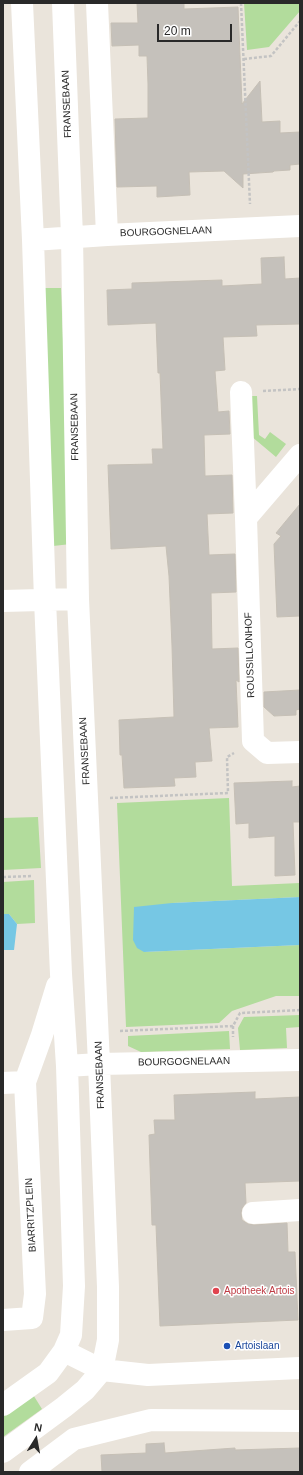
<!DOCTYPE html>
<html>
<head>
<meta charset="utf-8">
<style>
	body { margin:0 }
	#map { position:relative; width:303px; height:1475px; overflow:hidden; background:#eae4db; font-family:Arial,sans-serif }
	canvas { display:block }
	.frame { position:absolute; inset:0; border:4px solid #292929; pointer-events:none }
	.north { position:absolute; left:16px; top:1419px; width:40px; height:40px; -webkit-text-stroke:3px #fff; paint-order:stroke; rotate:11deg; font-size:11px; font-weight:700; line-height:16px; text-align:center; color:#292929 }
	.north::after { content:''; display:block; margin:auto; width:14px; height:18px; background:#292929; clip-path:polygon(50% 0,100% 100%,50% 72%,0 100%) }
	.scale { position:absolute; left:157px; top:24px; width:75px; height:18px; box-sizing:border-box; border:2px solid #292929; border-top:0; padding-left:5px; font-size:12px; line-height:14px; white-space:nowrap; color:#292929; -webkit-text-stroke:3px #fff; paint-order:stroke }
</style>
</head>
<body>
<div id="map">
<canvas width="303" height="1475"></canvas>
<div class="frame"></div>
<div class="north">N</div>
<div class="scale">20 m</div>
</div>
<script>
const c = document.querySelector('canvas').getContext('2d');
c.lineJoin = 'round';
function fillPath(path, color) { c.fillStyle = color; c.fill(path, 'evenodd'); }
const poly = rows => new Path2D(rows.map(r => 'M' + r).join(''));
function strokePath(path, color, width, dash) { c.strokeStyle = color; c.lineWidth = width; c.lineCap = dash ? 'butt' : 'round'; c.setLineDash(dash || []); c.stroke(path); }
function drawText(font, color, halo, rows, align = 'center') {
  c.font = font + ' Arial,sans-serif'; c.lineWidth = 3; c.setLineDash([]); c.textBaseline = 'middle'; c.strokeStyle = halo; c.fillStyle = color; for (const [text, x, y, turn = 0] of rows) {
    c.save(); c.translate(x, y); c.rotate((+turn || 0) * Math.PI / 180); c.textAlign = isNaN(turn) ? turn : align; if (halo) c.strokeText(text, 0, 0); c.fillText(text, 0, 0); c.restore();
  }
}
fillPath(poly([
	[244,3,300,3,300,11,269,47,247,50],
	[43,288,61,288,71,544,53,546],
	[246,396,257,396,259,435,265,439,270,432,286,444,276,457,251,436],
	[229,798,232,886,300,883,300,897,172,903,144,952,300,945,300,996,276,996,232,1011,219,1023,126,1027,117,803],
	[38,817,41,868,3,870,3,818],
	[34,880,35,923,17,924,9,914,3,914,3,882],
	[300,1015,300,1027,286,1028,287,1048,240,1050,238,1028,244,1017],
	[229,1031,230,1049,141,1052,128,1046,128,1036],
	[32,1393,42,1409,3,1437,3,1415]
]), '#b2dc9c');
fillPath(poly([
	[300,897,300,945,144,952,137,948,133,940,134,907,172,903],
	[3,914,9,914,17,924,14,950,3,950]
]), '#76c7e4');
const building = poly([
	[137,3,184,3,184,9,238,7,242,104,260,81,262,122,280,121,280,133,300,132,300,164,290,165,290,170,274,171,273,172,243,174,243,188,224,171,189,172,190,195,157,197,157,186,117,187,115,119,148,118,148,84,147,56,139,56,139,45,112,46,111,23,138,23,137,3],
	[284,257,285,279,300,278,300,324,256,325,257,336,223,337,225,370,215,371,218,412,229,411,230,434,204,435,205,476,232,475,233,513,207,514,209,555,235,554,236,592,211,593,212,649,238,648,239,682,236,680,238,727,209,728,212,761,195,762,196,777,174,778,175,786,124,788,122,755,120,755,119,720,174,717,172,646,169,576,166,546,111,549,111,547,108,465,153,464,152,449,163,449,160,373,158,373,156,323,108,325,107,290,132,289,132,283,222,280,222,286,262,284,261,258,284,257],
	[300,504,300,616,277,617,274,544,281,536,276,533,300,504],
	[300,690,300,709,296,710,296,715,274,716,264,707,264,692,300,690],
	[292,781,292,787,300,786,300,822,293,822,295,875,275,876,275,836,249,838,249,823,236,824,234,783,292,781],
	[255,1092,255,1099,300,1097,300,1181,245,1183,246,1203,242,1208,241,1213,242,1220,248,1224,254,1225,287,1223,288,1252,295,1252,298,1320,160,1326,156,1225,152,1225,149,1135,155,1134,154,1120,175,1120,174,1095,255,1092],
	[164,1443,165,1453,235,1448,235,1450,300,1448,300,1472,102,1472,101,1455,146,1453,146,1444,164,1443]
]);
fillPath(building, '#c5c1bb');
strokePath(building, '#c5bfb5', 1);
strokePath(poly([
	[241,3,250,204],
	[244,59,271,56,300,21],
	[263,391,300,389],
	[110,798,228,793,227,757,234,753],
	[3,877,32,876],
	[233,1026,233,1037],
	[120,1031,233,1026,240,1013,300,1010]
]), '#c3c3c3', 2.5, [3, 2]);
strokePath(poly([
	[97,3,107,235],
	[33,240,107,235,300,226],
	[241,392,246,518],
	[300,455,246,518,253,741,267,753,300,752],
	[3,601,78,599],
	[67,1066,99,1064,300,1060],
	[3,1083,25,1082],
	[253,1213,300,1210],
	[3,1320,32,1318,35,1294,25,1082,42,1035,57,986],
	[64,1351,102,1370,148,1375,300,1368],
	[3,1405,48,1373,64,1351,71,1335,74,1286,67,1066,61,974,45,600,33,240,22,3],
	[3,1452,64,1407,85,1390,102,1370,108,1340,108,1287,99,1064,78,599,72,237,63,3],
	[30,1472,74,1439,151,1420,300,1421]
]), '#fff', 22);
for (const [x, y, r, color] of [
	[216,1291,4,"#e0444e"],
	[227,1346,4,"#1a4fb4"]
]) { const dot = new Path2D(); dot.arc(x, y, r, 0, 2 * Math.PI); c.fillStyle = color; c.fill(dot); strokePath(dot, '#fff', 1.5); }
drawText('10px', '#292929', '#fff', [
	["FRANSEBAAN",67,104,-92],
	["BOURGOGNELAAN",166,232,-2],
	["FRANSEBAAN",75,427,-91],
	["ROUSSILLONHOF",250,655,-92],
	["FRANSEBAAN",85,751,-93],
	["BOURGOGNELAAN",184,1062,-1],
	["FRANSEBAAN",100,1075,-92],
	["BIARRITZPLEIN",31,1215,-93]
]);
drawText('10px', '#be3a42', '#fff', [
	["Apotheek Artois",224,1291]
], 'left');
drawText('10px', '#164399', '#fff', [
	["Artoislaan",235,1346]
], 'left');
</script>
</body>
</html>
